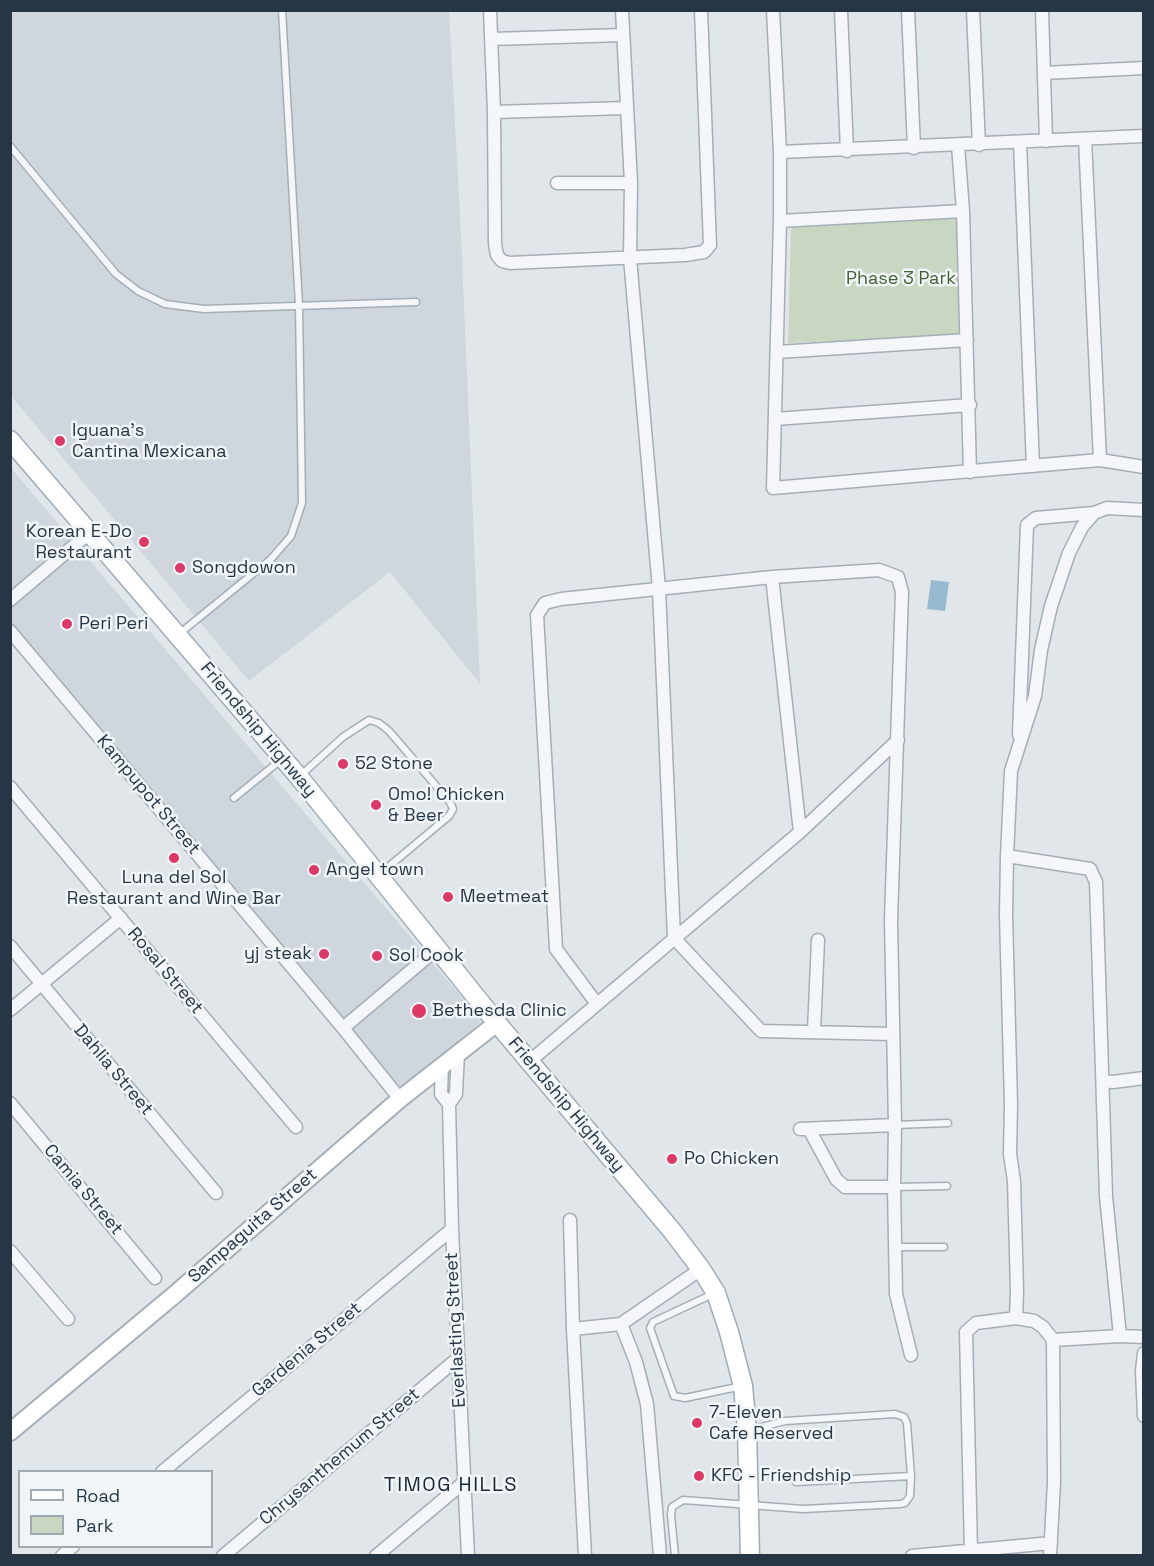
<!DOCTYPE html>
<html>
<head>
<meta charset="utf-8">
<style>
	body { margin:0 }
	#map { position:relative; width:1154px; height:1566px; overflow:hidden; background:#e1e6eb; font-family:"Space Grotesk",sans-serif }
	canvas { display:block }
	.frame { position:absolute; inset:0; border:12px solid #273645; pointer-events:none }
	.legend { position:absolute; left:18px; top:1470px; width:195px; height:78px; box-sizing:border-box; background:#f1f5f8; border:2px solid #a0a9b0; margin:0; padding:8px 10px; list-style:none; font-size:18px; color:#273645 }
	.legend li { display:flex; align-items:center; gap:12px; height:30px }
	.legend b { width:30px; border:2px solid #a0a9b0 }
</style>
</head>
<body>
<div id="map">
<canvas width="1154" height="1566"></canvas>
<div class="frame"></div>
<ul class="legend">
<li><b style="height:8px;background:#fff"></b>Road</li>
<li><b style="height:16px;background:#c9d6c1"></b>Park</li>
</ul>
</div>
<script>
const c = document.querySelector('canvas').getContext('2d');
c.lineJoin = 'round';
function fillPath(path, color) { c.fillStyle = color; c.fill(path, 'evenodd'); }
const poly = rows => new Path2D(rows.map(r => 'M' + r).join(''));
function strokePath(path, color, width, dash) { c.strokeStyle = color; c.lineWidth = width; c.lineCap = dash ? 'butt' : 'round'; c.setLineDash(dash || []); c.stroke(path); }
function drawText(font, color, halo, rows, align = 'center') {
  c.font = font + ' "Space Grotesk",sans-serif'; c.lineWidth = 5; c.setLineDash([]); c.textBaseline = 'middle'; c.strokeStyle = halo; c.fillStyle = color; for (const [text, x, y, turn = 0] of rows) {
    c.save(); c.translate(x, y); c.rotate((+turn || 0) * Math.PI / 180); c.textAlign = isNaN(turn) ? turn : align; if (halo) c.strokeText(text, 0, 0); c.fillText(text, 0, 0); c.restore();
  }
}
fillPath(poly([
	[10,11,449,11,461,234,480,684,390,572,249,681,11,396],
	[10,467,482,1021,398,1091,11,627]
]), '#cfd6dd');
fillPath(poly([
	[959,217,961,335,788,343,791,228]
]), '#c9d6c1');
fillPath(poly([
	[931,580,949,582,945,611,927,609]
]), '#98bacf');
const service = poly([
	[10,146,116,274,138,291,165,304,204,309,416,302],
	[179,634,271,559,291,536,302,503,299,305,282,10],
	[300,776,343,737,369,720,379,723,389,731,450,802,453,809,449,816,381,873],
	[234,798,282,759],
	[895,1125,948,1123],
	[895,1187,947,1186],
	[896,1247,944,1247],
	[715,1293,653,1322,650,1328,674,1396,685,1398,742,1386],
	[796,1482,911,1476],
	[675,1556,671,1515,672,1507,683,1500,803,1509,900,1504,905,1503,910,1496,911,1476,907,1423,904,1417,895,1414,785,1421,750,1430]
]);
const minor = poly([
	[490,10,494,112,495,244,497,255,502,261,510,263,685,255,704,252,710,245,701,10],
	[622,10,631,183,630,258,659,589,674,938,761,1031,893,1034],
	[773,10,780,152,780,221,773,488,1100,460,1144,467],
	[841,10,847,151],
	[908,10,914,148],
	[973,10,979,145],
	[1042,10,1046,141],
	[492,39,623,35],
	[1044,73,1144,68],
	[494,112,626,108],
	[1085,139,1100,460],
	[1020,142,1033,466],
	[958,145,963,211,970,472],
	[780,152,1144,136],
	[557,183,631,183],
	[780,221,963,211],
	[777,352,967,340],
	[775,419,970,405],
	[772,577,800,832],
	[10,600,89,533],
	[10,631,343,1028,400,1099],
	[1019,735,1027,525,1036,518,1094,513],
	[10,787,296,1127],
	[1007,856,1011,771,1035,696,1041,650,1051,606,1069,553,1082,527,1094,513,1107,508,1144,510],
	[10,946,216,1193],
	[597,1004,556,949,537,615,545,603,561,599,772,577,879,570,898,577,902,592,891,920,895,1125,894,1187,896,1294,911,1355],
	[10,1010,121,918],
	[343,1028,438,948],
	[814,1031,818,940],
	[458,1053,456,1094,449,1104,452,1229,468,1556],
	[530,1061,800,832,898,740],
	[442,1065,441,1094,449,1104],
	[1103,1081,1113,1082,1144,1078],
	[10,1103,155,1278],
	[800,1129,895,1125],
	[809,1129,836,1179,845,1187,894,1187],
	[570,1220,573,1329,585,1556],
	[10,1251,68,1319],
	[1016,1318,1017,1291,1014,1181,1010,1154,1011,1104,1006,915,1007,856,1090,869,1096,882,1106,1196,1120,1336],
	[621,1324,636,1362,647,1404,660,1556],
	[573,1329,621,1324,701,1269],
	[1053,1340,1120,1336,1144,1337],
	[1144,1353,1142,1371,1144,1416],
	[162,1472,452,1229],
	[971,1552,966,1332,976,1323,1016,1318,1034,1321,1043,1327,1053,1340,1054,1482,1050,1556],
	[62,1556,73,1546],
	[223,1556,457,1359],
	[376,1556,463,1483],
	[912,1556,1051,1543]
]);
const secondary = poly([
	[10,1432,173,1296,400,1099,497,1023]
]);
const primary = poly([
	[10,440,299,777,497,1023,673,1232,701,1269,716,1293,729,1332,743,1386,747,1430,750,1556]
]);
strokePath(service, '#a5aeb6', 9);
strokePath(minor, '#a5aeb6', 15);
strokePath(secondary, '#a5aeb6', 20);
strokePath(primary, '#9facb8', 21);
strokePath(service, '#f4f6f9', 6);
strokePath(minor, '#f4f6f9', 12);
strokePath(secondary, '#fff', 16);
strokePath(primary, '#fff', 18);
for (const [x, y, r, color] of [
	[60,441,6,"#dd3967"],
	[144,542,6,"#dd3967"],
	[180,568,6,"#dd3967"],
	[67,624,6,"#dd3967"],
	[343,764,6,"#dd3967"],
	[376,805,6,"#dd3967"],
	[174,858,6,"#dd3967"],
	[314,870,6,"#dd3967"],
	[448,897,6,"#dd3967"],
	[324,954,6,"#dd3967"],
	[377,956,6,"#dd3967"],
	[419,1011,8,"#dd3967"],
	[672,1159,6,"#dd3967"],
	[697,1423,6,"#dd3967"],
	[699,1476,6,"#dd3967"]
]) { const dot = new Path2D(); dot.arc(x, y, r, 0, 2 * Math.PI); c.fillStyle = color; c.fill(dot); strokePath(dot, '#f1f5f8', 2); }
drawText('18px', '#426233', '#f1f5f8', [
	["Phase 3 Park",901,279]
]);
drawText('18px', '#273645', '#f1f5f8', [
	["Iguana's",72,431],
	["Cantina Mexicana",72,452],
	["Korean E-Do",132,532,"right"],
	["Restaurant",132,553,"right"],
	["Songdowon",192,568],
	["Peri Peri",79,624],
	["52 Stone",355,764],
	["Omo! Chicken",388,795],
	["& Beer",388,816],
	["Angel town",326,870],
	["Luna del Sol",174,878,"center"],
	["Restaurant and Wine Bar",174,899,"center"],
	["Meetmeat",460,897],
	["yj steak",312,954,"right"],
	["Sol Cook",389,956],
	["Bethesda Clinic",432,1011],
	["Po Chicken",684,1159],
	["7-Eleven",709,1413],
	["Cafe Reserved",709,1434],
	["KFC - Friendship",711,1476]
], 'left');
drawText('18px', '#273645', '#f1f5f8', [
	["Friendship Highway",258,730,50],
	["Kampupot Street",148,795,50],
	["Rosal Street",165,971,50],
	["Dahlia Street",113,1070,50],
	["Friendship Highway",566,1105,50],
	["Camia Street",83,1190,50],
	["Sampaguita Street",253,1226,-41],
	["Everlasting Street",456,1330,-93],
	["Gardenia Street",307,1350,-40],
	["Chrysanthemum Street",340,1457,-40]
]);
c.letterSpacing = '1.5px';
drawText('20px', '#192736', '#f1f5f8', [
	["TIMOG HILLS",451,1486]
]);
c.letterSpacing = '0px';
</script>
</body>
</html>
